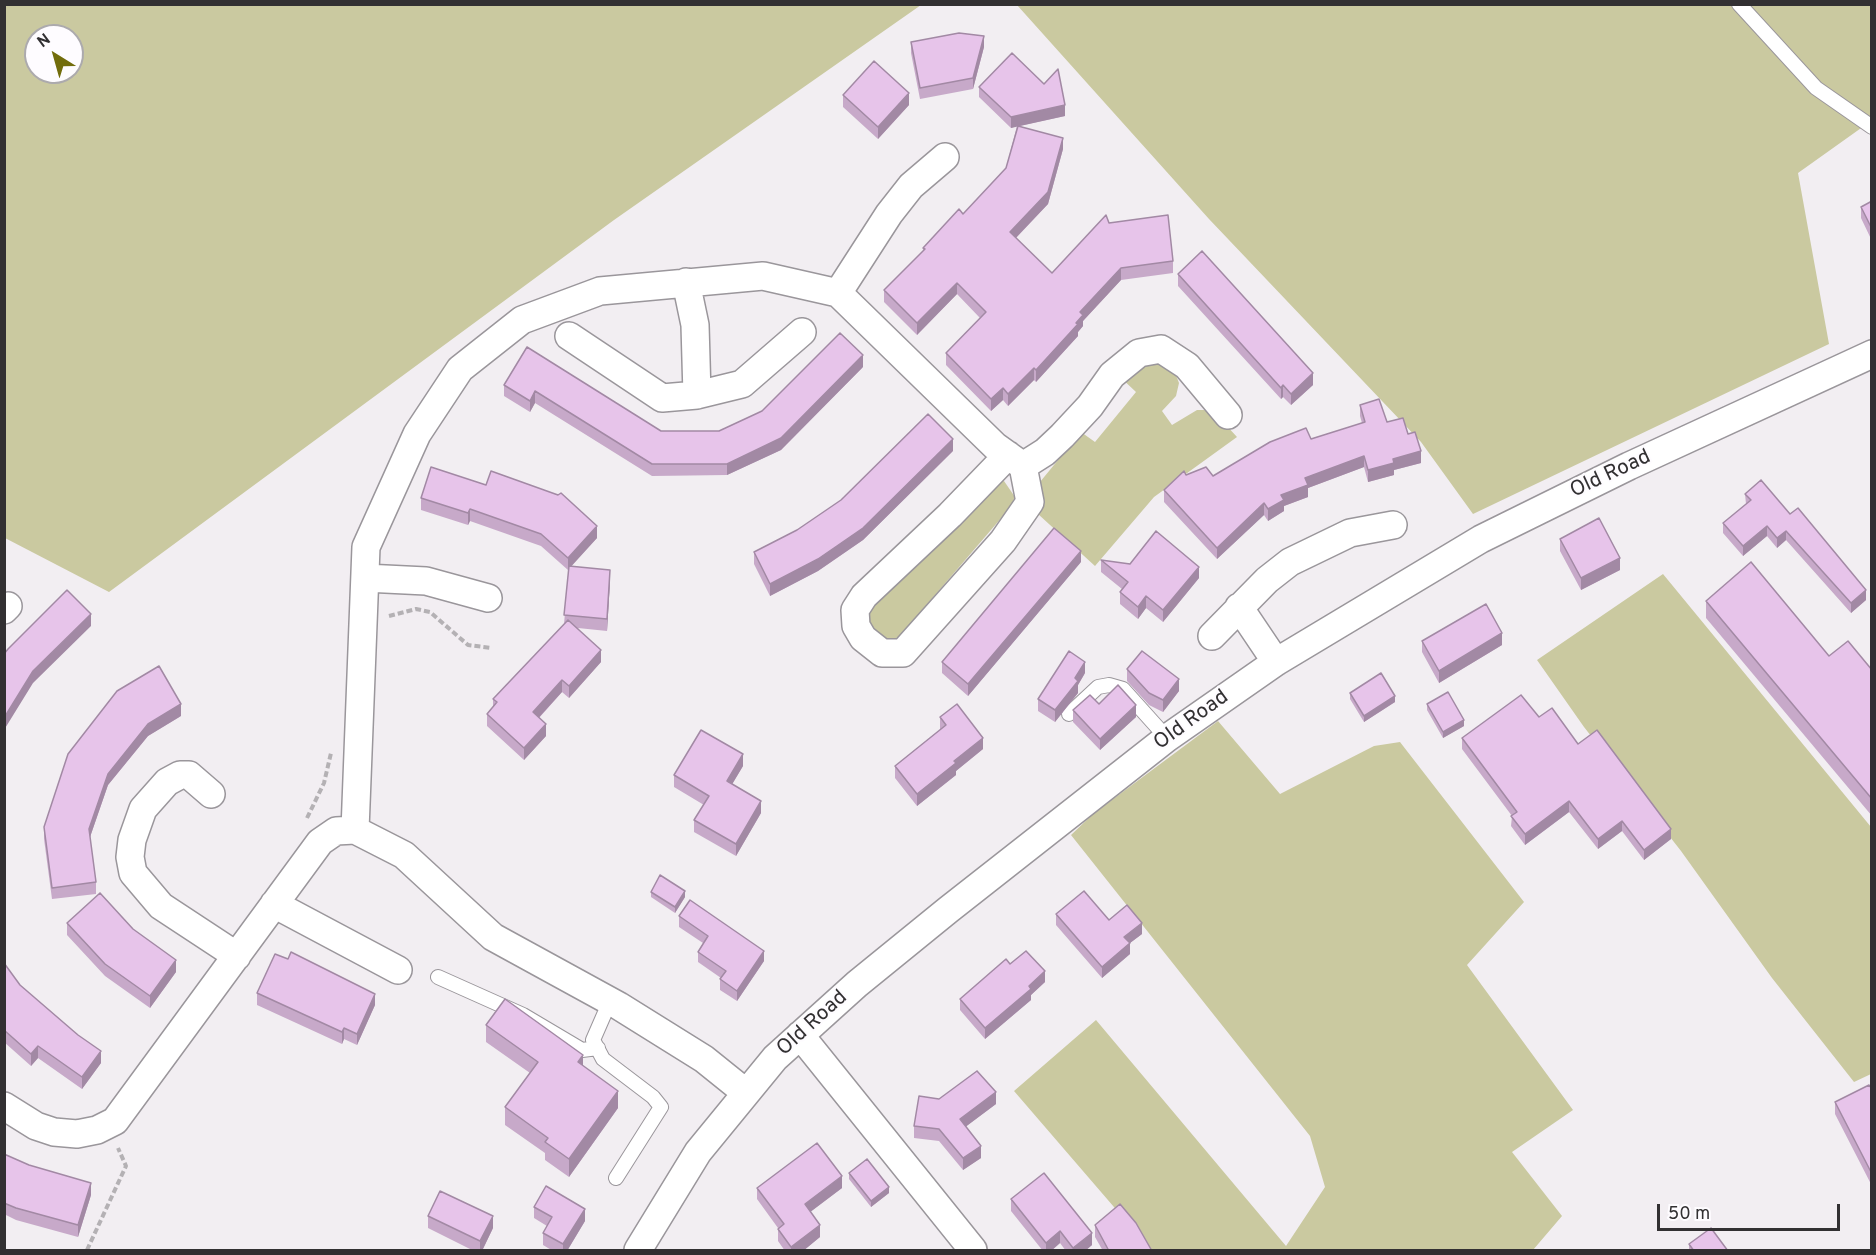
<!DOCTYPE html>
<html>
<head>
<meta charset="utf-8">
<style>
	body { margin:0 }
	#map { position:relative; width:1876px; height:1255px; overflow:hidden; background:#f2eef2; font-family:Overpass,sans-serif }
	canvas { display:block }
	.frame { position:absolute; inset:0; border:6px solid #323032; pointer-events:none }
	.north { position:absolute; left:24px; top:24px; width:60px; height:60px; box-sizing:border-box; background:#fefcff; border:2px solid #acaaad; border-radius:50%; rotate:323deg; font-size:16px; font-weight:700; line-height:24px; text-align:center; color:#323032 }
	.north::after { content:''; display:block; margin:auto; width:21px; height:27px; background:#726d0c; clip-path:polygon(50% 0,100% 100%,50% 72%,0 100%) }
	.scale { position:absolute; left:1657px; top:1204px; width:183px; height:27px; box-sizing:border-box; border:3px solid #323032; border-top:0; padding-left:8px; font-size:18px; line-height:21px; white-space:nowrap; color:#323032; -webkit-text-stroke:4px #fefcff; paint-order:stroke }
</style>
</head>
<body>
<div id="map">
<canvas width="1876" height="1255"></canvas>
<div class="frame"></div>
<div class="north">N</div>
<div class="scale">50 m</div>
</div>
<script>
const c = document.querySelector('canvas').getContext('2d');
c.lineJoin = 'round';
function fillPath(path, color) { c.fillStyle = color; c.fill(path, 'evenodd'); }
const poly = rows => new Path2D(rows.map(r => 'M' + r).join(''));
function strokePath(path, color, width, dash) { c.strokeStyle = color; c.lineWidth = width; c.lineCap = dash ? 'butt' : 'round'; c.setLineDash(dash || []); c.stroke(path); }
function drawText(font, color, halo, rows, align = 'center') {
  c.font = font + ' Overpass,sans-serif'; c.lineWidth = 4.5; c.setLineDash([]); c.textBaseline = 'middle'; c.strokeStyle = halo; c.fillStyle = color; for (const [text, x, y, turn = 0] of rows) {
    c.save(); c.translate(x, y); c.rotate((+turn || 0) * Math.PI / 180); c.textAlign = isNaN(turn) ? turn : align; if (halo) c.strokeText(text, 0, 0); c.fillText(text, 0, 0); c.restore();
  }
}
fillPath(poly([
	[4,5,5,4,921,5,614,220,109,592,5,538],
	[36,36,72,36,72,72,36,72],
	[1017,5,1871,5,1871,121,1798,173,1829,344,1473,514,1421,442,1209,219],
	[1157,357,1174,370,1179,383,1176,396,1162,411,1172,425,1197,410,1204,410,1215,413,1237,437,1154,497,1095,566,1038,514,1040,482,1081,432,1095,442,1136,392,1118,375],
	[1004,481,1015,497,1009,509,899,637,887,641,867,624,870,605,997,482],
	[1663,574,1871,827,1871,1074,1854,1082,1772,978,1681,851,1584,727,1537,660],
	[1218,721,1280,794,1374,746,1400,742,1524,902,1467,965,1573,1110,1512,1152,1562,1216,1533,1250,1151,1250,1014,1091,1096,1020,1286,1246,1325,1187,1310,1136,1071,835,1093,814]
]), '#cac9a0');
const service = poly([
	[1739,4,1816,88,1872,127],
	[1069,714,1098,687,1109,685,1123,689,1167,738],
	[438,977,523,1015,582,1050,598,1048],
	[610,1001,593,1040,603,1059,653,1097,661,1107,616,1178]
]);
const minor = poly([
	[686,282,695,325,697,395],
	[838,293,889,214,911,186,945,157],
	[569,336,662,398,697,395,742,384,802,332],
	[1008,455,950,515,864,596,855,610,856,626,863,638,882,653,903,653,1003,541,1030,502,1023,466],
	[365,578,426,581,488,598],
	[1239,607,1276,662],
	[4,610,8,606],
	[1212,636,1267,580,1290,562,1350,533,1393,525],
	[211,794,189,775,180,775,167,782,143,809,132,840,130,857,133,873,161,906,237,956],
	[355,830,366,547,417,434,460,369,522,320,600,291,763,276,838,293,995,446,1023,466,1045,452,1062,436,1090,406,1112,375,1139,353,1161,349,1187,366,1228,415],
	[274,904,398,970],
	[800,1035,973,1250],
	[4,1106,36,1126,54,1132,77,1134,97,1130,115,1121,320,842,336,831,355,830,404,855,493,937,619,1006,704,1059,745,1092],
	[638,1250,698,1152,775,1058,857,984,948,910,1167,738,1276,662,1481,539,1629,466,1872,354]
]);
strokePath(service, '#9a969b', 16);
strokePath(minor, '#9a969b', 30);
strokePath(poly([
	[389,616,416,609,430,612,468,645,492,648],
	[307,818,324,783,331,753],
	[87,1250,126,1166,118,1148]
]), '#b4b1b4', 4, [6, 3]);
strokePath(service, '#fff', 14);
strokePath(minor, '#fff', 27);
fillPath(poly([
	[911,42,984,47,973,89,920,99,911,53],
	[979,87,1065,116,1019,126,1063,149,1048,204,1016,238,1052,273,1109,223,1173,261,1173,273,1121,280,1083,321,1083,326,1078,332,1078,336,1036,382,1034,380,1008,406,1003,400,991,411,946,365,946,353,980,318,957,294,917,335,884,302,884,290,923,251,923,248,963,214,1006,168,1017,126,1011,128,979,97],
	[843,95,909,105,878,139,843,107],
	[1872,201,1872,241,1861,218,1861,207],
	[1178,274,1313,385,1291,405,1283,397,1281,399,1178,286],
	[527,347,661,431,719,431,863,367,781,450,727,475,652,476,535,403,530,412,504,396,504,385],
	[1360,405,1387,422,1408,434,1421,463,1394,470,1394,475,1368,482,1364,467,1308,488,1308,497,1284,506,1284,511,1268,521,1264,515,1217,559,1164,502,1164,490,1186,475,1213,476,1311,439,1362,423,1360,416],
	[953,451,863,540,818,571,770,596,754,564,754,552],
	[1745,494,1866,600,1851,613,1786,540,1777,548,1767,536,1743,556,1723,533,1723,523,1746,504],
	[421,498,597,538,571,566,610,581,607,631,578,628,601,662,569,698,562,692,539,718,546,736,524,760,487,726,487,714,493,707,493,699,564,624,569,568,568,570,541,546,470,521,468,525,421,510],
	[1560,539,1620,570,1581,590,1560,551],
	[1101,560,1199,578,1163,622,1146,608,1138,619,1120,604,1120,592,1122,589,1101,572],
	[1081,562,968,696,942,673,942,662],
	[1706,601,1829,656,1872,670,1872,816,1706,618],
	[1422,641,1502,645,1439,683,1422,652],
	[1127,669,1179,691,1163,712,1149,705,1127,681],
	[1085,673,1078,685,1078,693,1055,722,1038,711,1038,699],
	[1350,693,1395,702,1364,722,1350,699],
	[1099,704,1136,717,1100,750,1073,722,1073,710],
	[1427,704,1464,726,1443,738,1427,710],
	[181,716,148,736,108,785,90,837,96,882,96,894,52,899,44,839,44,827,68,754],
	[940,717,983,749,956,771,956,775,917,806,895,778,895,766,940,730],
	[1539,717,1578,744,1671,839,1644,860,1622,831,1598,849,1569,812,1525,845,1511,826,1512,816,1462,749,1462,738],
	[743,766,732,784,761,813,736,856,694,832,694,820,704,805,674,787,674,775],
	[651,892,685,897,675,913,651,897],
	[1056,914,1109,920,1142,934,1130,943,1130,954,1102,978,1056,925],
	[679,916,764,961,737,1001,720,990,720,979,721,978,698,962,698,952,703,943,679,927],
	[67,923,133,929,176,972,150,1008,105,976,67,935],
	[4,963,20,985,101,1063,82,1089,38,1058,31,1066,4,1042],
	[1010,964,1045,982,1031,995,1031,1000,985,1039,960,1010,960,999],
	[257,993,375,1005,357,1045,344,1039,342,1044,257,1005],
	[486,1025,583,1066,618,1108,569,1177,545,1160,545,1153,505,1125,505,1107,530,1073,486,1042],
	[1872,1089,1872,1186,1835,1114,1835,1102],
	[939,1099,996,1104,965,1127,981,1158,963,1170,939,1141,914,1138,914,1126],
	[4,1154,91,1195,78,1237,16,1220,4,1214],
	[849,1173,889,1193,871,1207,849,1179],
	[757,1188,842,1188,810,1212,820,1237,803,1251,785,1251,778,1241,778,1228,757,1199],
	[1011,1199,1092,1245,1085,1251,1066,1251,1060,1243,1051,1251,1043,1251,1011,1211],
	[534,1207,585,1221,567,1251,553,1251,543,1245,543,1233,547,1226,534,1218],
	[428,1216,493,1228,482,1251,474,1251,428,1228],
	[1095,1225,1152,1251,1103,1251,1095,1237],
	[1689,1244,1728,1251,1689,1251]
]), '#c7a9c9');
fillPath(poly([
	[984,36,984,47,973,89,973,78],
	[909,93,909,105,878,139,878,127],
	[1065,105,1065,116,1011,128,1011,117],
	[1063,138,1063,149,1048,204,1010,244,1010,232],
	[1121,268,1121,280,1083,321,1083,326,1078,332,1078,336,1036,382,1036,370,1076,323,1080,312],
	[957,283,957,294,917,335,917,323],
	[863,355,863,367,781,450,727,475,727,464],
	[1034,368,1034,380,1008,406,1008,394],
	[1313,373,1313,385,1291,405,1291,394],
	[1283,385,1283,397,1281,399,1281,388],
	[1003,388,1003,400,991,411,991,399],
	[535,391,535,403,530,412,530,401],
	[953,439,953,451,863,540,818,571,770,596,770,584],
	[1421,451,1421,463,1394,470,1394,475,1368,482,1368,470,1393,459],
	[1364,456,1364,467,1308,488,1308,497,1284,506,1284,511,1268,521,1268,509,1281,495,1305,478],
	[1264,503,1264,515,1217,559,1217,548],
	[470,509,470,521,468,525,468,513],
	[597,526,597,538,568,570,568,558],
	[1767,526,1767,536,1743,556,1743,546],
	[1786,531,1786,540,1777,548,1777,538],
	[1081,551,1081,562,968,696,968,684],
	[1620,558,1620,570,1581,590,1581,578],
	[1199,567,1199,578,1163,622,1163,610],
	[610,570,610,581,607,631,607,619],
	[1866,590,1866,600,1851,613,1851,603],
	[1146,596,1146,608,1138,619,1138,607],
	[91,614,91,626,33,683,4,730,4,718,33,671],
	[1502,633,1502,645,1439,683,1439,671],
	[601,650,601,662,569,698,569,686],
	[1085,662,1085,673,1078,685,1078,693,1055,722,1055,710],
	[1179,679,1179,691,1163,712,1163,700],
	[562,680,562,692,533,724,533,712],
	[1395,696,1395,702,1364,722,1364,716],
	[181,704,181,716,148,736,108,785,89,840,89,829,108,774,148,724],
	[1136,705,1136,717,1100,750,1100,739],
	[1464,720,1464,726,1443,738,1443,732],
	[546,724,546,736,524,760,524,748],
	[983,738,983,749,956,771,956,775,917,806,917,794,954,761],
	[743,754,743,766,727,793,727,781],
	[761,801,761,813,736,856,736,844],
	[1569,801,1569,812,1525,845,1525,834],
	[1622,821,1622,831,1598,849,1598,839],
	[1671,829,1671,839,1644,860,1644,850],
	[685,891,685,897,675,913,675,907],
	[1142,923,1142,934,1130,943,1130,954,1102,978,1102,967,1124,937],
	[764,951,764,961,737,1001,737,991],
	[176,960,176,972,150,1008,150,996],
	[1045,971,1045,982,1031,995,1031,1000,985,1039,985,1028,1029,986],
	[375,994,375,1005,357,1045,357,1034],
	[344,1028,344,1039,342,1044,342,1032],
	[38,1046,38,1058,31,1066,31,1054],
	[101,1051,101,1063,82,1089,82,1077],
	[583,1055,583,1073,578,1062],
	[618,1091,618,1108,569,1177,569,1159],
	[996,1092,996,1104,960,1131,960,1119],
	[981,1146,981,1158,963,1170,963,1158],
	[842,1176,842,1188,805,1216,805,1204],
	[91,1183,91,1195,78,1237,78,1225],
	[889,1187,889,1193,871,1207,871,1201],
	[585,1209,585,1221,567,1251,563,1251,563,1244],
	[493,1216,493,1228,482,1251,480,1251,480,1241],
	[820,1225,820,1237,803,1251,791,1251,791,1247],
	[1060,1231,1060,1243,1051,1251,1046,1251,1046,1243],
	[1092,1233,1092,1245,1085,1251,1073,1251,1073,1248]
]), '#a289a4');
const building = poly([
	[959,33,984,36,973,78,920,88,911,42,959,33],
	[1012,53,1044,84,1058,69,1065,105,1011,117,979,87,1012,53],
	[874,61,909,93,878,127,843,95,874,61],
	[1018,126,1063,138,1048,192,1010,232,1052,273,1106,215,1109,223,1168,215,1173,261,1121,268,1080,312,1083,315,1076,323,1078,324,1036,370,1034,368,1008,394,1003,388,991,399,946,353,986,312,957,283,917,323,884,290,925,249,923,248,959,209,963,214,1006,168,1018,126],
	[1872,201,1872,229,1861,207,1872,201],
	[1202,251,1313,373,1291,394,1283,385,1281,388,1178,274,1202,251],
	[840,333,863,355,781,438,727,464,652,464,535,391,530,401,504,385,527,347,661,431,719,431,762,411,840,333],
	[1379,399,1387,422,1403,418,1408,434,1415,432,1421,451,1393,459,1394,463,1368,470,1364,456,1305,478,1308,485,1281,495,1284,500,1268,509,1264,503,1217,548,1164,490,1184,471,1186,475,1206,467,1213,476,1270,442,1306,428,1311,439,1365,422,1360,405,1379,399],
	[928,414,953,439,863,528,818,559,770,584,754,552,797,530,841,500,928,414],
	[431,467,486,485,491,471,558,495,561,493,597,526,568,558,541,534,470,509,468,513,421,498,431,467],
	[1761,480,1790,514,1798,508,1866,590,1851,603,1786,531,1777,538,1767,526,1743,546,1723,523,1751,500,1745,494,1761,480],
	[1599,518,1620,558,1581,578,1560,539,1599,518],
	[1054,528,1081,551,968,684,942,662,1054,528],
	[1156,531,1199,567,1163,610,1146,596,1138,607,1120,592,1128,582,1101,560,1130,564,1156,531],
	[1751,562,1829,656,1848,641,1872,670,1872,799,1706,601,1751,562],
	[569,566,610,570,607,619,564,615,569,566],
	[67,590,91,614,33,671,4,718,4,654,8,649,67,590],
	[1486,604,1502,633,1439,671,1422,641,1486,604],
	[568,620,601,650,569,686,562,680,533,712,546,724,524,748,487,714,497,702,493,699,568,620],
	[1069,651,1085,662,1075,678,1078,681,1055,710,1038,699,1069,651],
	[1142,651,1179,679,1163,700,1149,693,1127,669,1142,651],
	[159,666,181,704,148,724,108,774,89,829,96,882,52,888,44,827,68,754,117,691,159,666],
	[1381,673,1395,696,1364,716,1350,693,1381,673],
	[1118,685,1136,705,1100,739,1073,710,1090,695,1099,704,1118,685],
	[1448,692,1464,720,1443,732,1427,704,1448,692],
	[1521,695,1539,717,1552,708,1578,744,1597,730,1671,829,1644,850,1622,821,1598,839,1569,801,1525,834,1511,816,1517,812,1462,738,1521,695],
	[957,704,983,738,954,761,956,763,917,794,895,766,946,725,940,717,957,704],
	[701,730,743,754,727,781,761,801,736,844,694,820,709,796,674,775,701,730],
	[660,875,685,891,675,907,651,892,660,875],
	[1084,891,1109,920,1127,905,1142,923,1124,937,1130,943,1102,967,1056,914,1084,891],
	[100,893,133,929,176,960,150,996,105,964,67,923,100,893],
	[690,900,764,951,737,991,720,979,726,971,698,952,708,936,679,916,690,900],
	[1026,951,1045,971,1029,986,1031,989,985,1028,960,999,1006,959,1010,964,1026,951],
	[291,952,375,994,357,1034,344,1028,342,1032,257,993,275,954,288,959,291,952],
	[4,963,20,985,78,1035,101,1051,82,1077,38,1046,31,1054,4,1030,4,963],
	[505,999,583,1055,578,1062,618,1091,569,1159,545,1142,548,1138,505,1107,538,1062,486,1025,505,999],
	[977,1071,996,1092,960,1119,981,1146,963,1158,939,1129,914,1126,919,1096,939,1099,977,1071],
	[1869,1085,1872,1089,1872,1174,1835,1102,1869,1085],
	[817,1143,842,1176,805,1204,820,1225,791,1247,778,1229,784,1224,757,1188,817,1143],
	[4,1154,29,1165,91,1183,78,1225,16,1208,4,1203,4,1154],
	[867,1159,889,1187,871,1201,849,1173,867,1159],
	[1044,1173,1092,1233,1073,1248,1060,1231,1046,1243,1011,1199,1044,1173],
	[546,1186,585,1209,563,1244,543,1233,552,1217,534,1207,546,1186],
	[440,1191,493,1216,480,1241,428,1216,440,1191],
	[1120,1204,1136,1223,1152,1251,1109,1251,1095,1225,1120,1204],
	[1711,1228,1728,1251,1694,1251,1689,1244,1711,1228]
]);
fillPath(building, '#e7c4ea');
strokePath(building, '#a289a4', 1.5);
drawText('21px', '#323032', '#fefcff', [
	["Old Road",1611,475,-25],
	["Old Road",1192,721,-36],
	["Old Road",813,1024,-42]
]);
</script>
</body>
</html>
